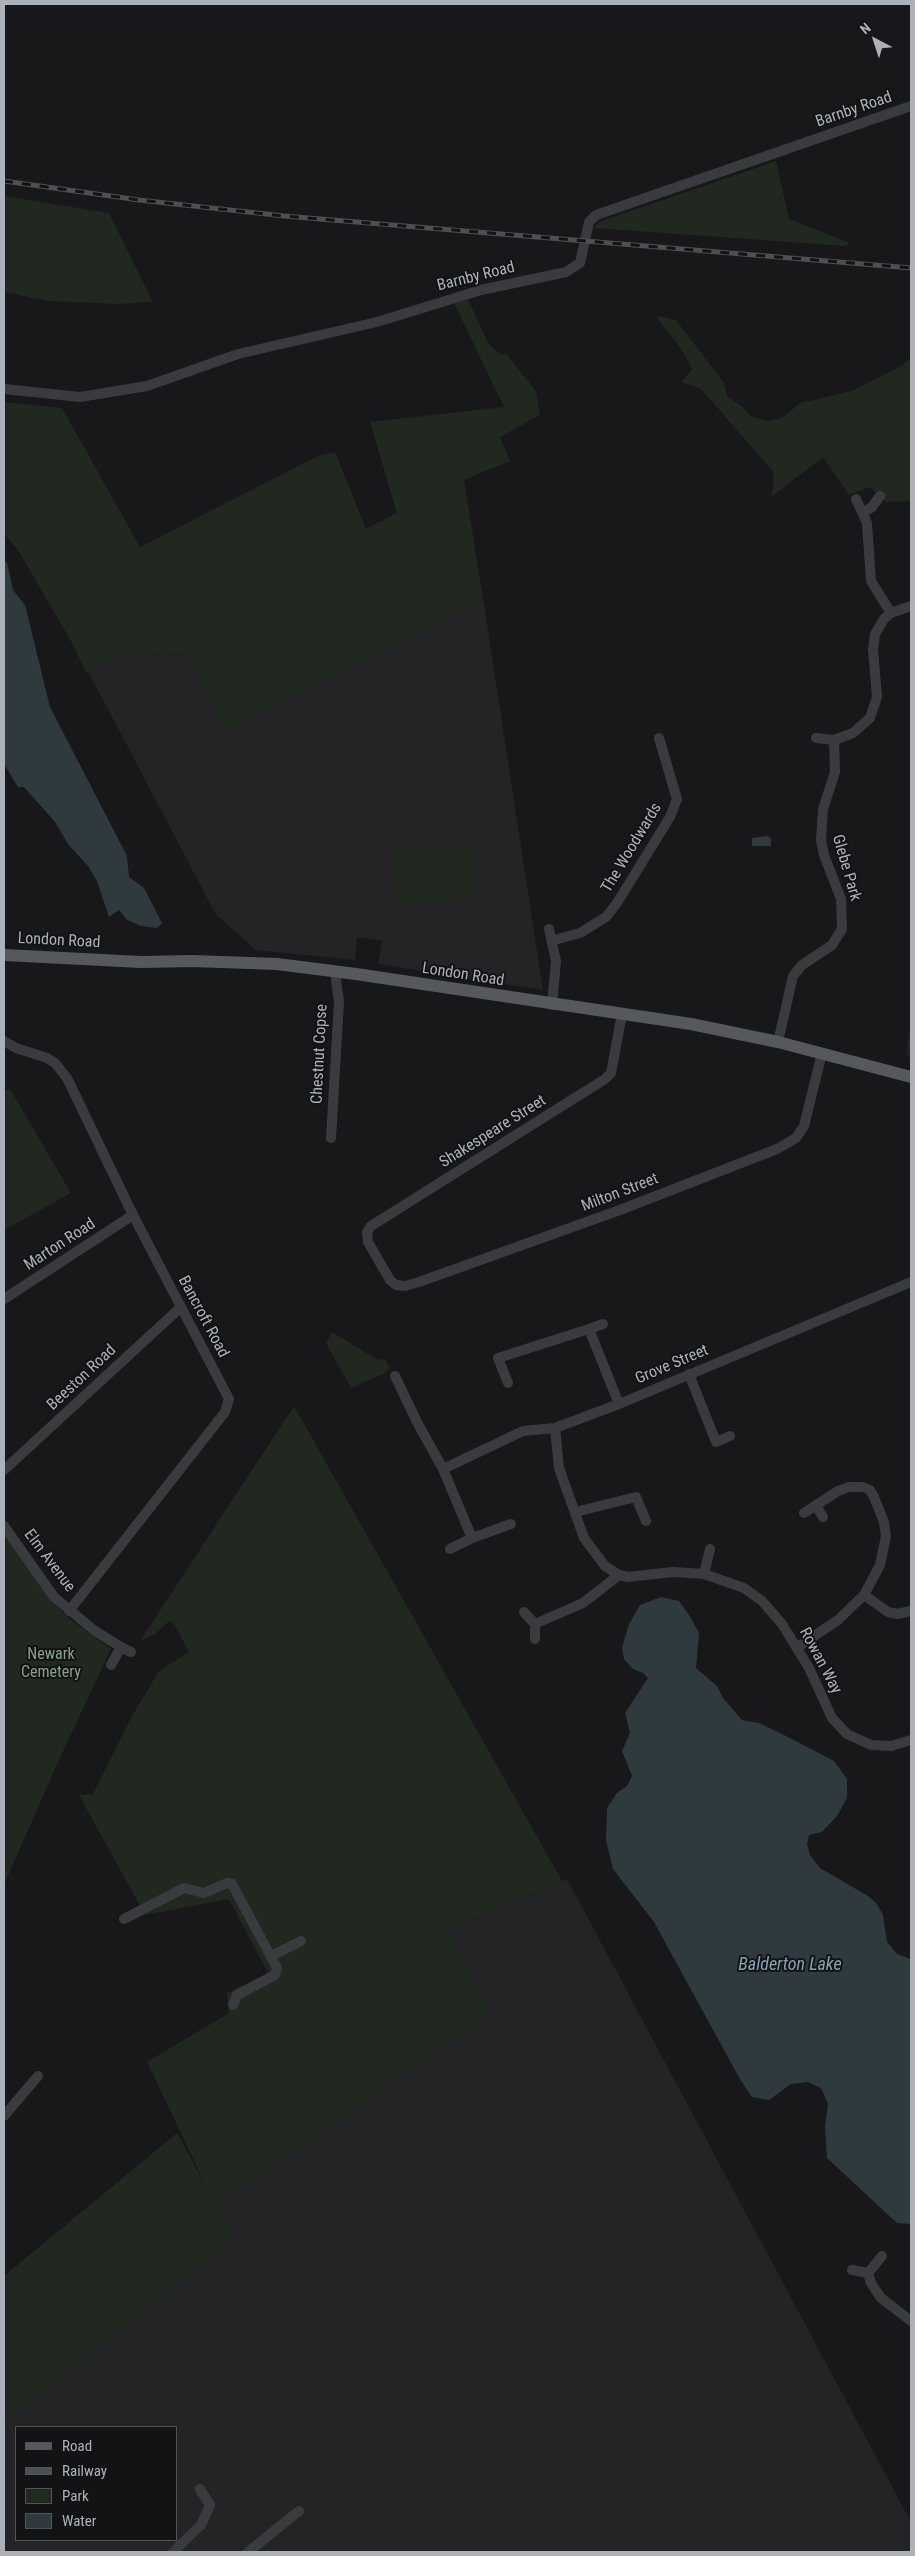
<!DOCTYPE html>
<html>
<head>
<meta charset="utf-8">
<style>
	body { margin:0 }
	#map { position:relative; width:915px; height:2556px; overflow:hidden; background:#18181a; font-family:"Roboto Condensed",sans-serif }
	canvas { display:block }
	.frame { position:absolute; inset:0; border:5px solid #abb2b9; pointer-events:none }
	.legend { position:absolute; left:15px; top:2426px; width:162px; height:115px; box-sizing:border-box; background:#131315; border:1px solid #505357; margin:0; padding:6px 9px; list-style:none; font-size:15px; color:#abb2b9 }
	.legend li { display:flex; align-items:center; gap:10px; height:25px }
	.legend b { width:25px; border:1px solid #505357 }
	.north { position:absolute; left:850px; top:15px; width:50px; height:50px; -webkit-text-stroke:4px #131315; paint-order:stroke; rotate:320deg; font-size:14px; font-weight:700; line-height:20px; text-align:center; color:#abb2b9 }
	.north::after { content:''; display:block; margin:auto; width:18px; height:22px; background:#abb2b9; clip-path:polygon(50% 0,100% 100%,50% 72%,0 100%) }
</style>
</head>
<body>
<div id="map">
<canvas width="915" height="2556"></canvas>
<div class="frame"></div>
<ul class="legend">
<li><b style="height:6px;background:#55595e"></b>Road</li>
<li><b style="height:6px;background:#4c4f54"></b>Railway</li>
<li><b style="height:14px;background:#202820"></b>Park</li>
<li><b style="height:14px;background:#2e3a3e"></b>Water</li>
</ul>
<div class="north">N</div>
</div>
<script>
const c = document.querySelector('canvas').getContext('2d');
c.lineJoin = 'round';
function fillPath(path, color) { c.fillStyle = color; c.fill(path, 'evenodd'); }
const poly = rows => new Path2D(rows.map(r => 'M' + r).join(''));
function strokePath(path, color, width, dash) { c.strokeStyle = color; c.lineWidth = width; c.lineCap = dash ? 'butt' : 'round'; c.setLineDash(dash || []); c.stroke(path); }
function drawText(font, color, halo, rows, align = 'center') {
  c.font = font + ' "Roboto Condensed",sans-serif'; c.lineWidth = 4; c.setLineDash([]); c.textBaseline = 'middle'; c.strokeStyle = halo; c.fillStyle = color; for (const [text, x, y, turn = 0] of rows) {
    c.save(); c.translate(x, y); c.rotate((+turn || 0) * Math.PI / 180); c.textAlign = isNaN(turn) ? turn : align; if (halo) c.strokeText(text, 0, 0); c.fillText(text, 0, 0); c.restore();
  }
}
fillPath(poly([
	[483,598,543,990,378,964,382,941,357,937,355,960,256,950,216,915,89,673,111,659,189,653,226,731],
	[911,1020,911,1059,906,1053],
	[567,1879,911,2522,911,2552,4,2552,4,2423,233,2239,216,2206,489,2015,448,1930],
	[16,2427,176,2427,176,2540,16,2540]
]), '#242427');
fillPath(poly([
	[776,161,789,219,850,243,845,246,594,228,599,222],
	[4,196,109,213,153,302,116,304,48,301,4,292],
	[468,299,487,341,498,353,507,355,536,391,540,415,500,437,510,461,464,480,483,598,226,731,188,653,111,659,89,673,86,672,71,641,18,550,4,534,4,402,62,408,140,547,318,456,335,452,366,529,397,513,370,422,504,407,454,303],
	[656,316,676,320,724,383,727,396,744,408,751,417,769,421,784,417,800,403,852,391,901,366,911,358,911,501,886,502,870,487,849,495,823,457,771,497,774,481,772,470,701,389,682,382,692,369,684,353],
	[474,844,477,899,396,904,392,849],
	[10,1089,71,1193,4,1230,4,1092],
	[332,1332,376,1359,385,1360,390,1368,385,1373,351,1388,326,1343],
	[294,1406,562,1881,448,1930,489,2015,216,2206,234,2239,4,2423,4,2276,177,2133,207,2188,147,2062,229,2013,227,1993,268,1973,229,1899,145,1915,79,1795,93,1794,132,1716,159,1671,189,1652,174,1624,169,1621,154,1635,140,1641],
	[4,1534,41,1587,67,1617,111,1649,57,1764,4,1885]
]), '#202820');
fillPath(poly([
	[4,560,7,563,13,590,25,605,50,707,127,856,129,877,144,888,162,923,157,928,141,926,127,920,119,910,109,917,97,881,88,866,68,844,55,822,24,787,18,787,4,764],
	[767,836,771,838,771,846,752,846,752,838],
	[661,1597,679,1601,689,1615,699,1633,696,1668,717,1686,723,1698,742,1720,759,1723,784,1735,834,1761,847,1779,847,1798,837,1816,822,1832,809,1835,807,1844,810,1855,820,1868,868,1896,877,1904,883,1915,887,1942,897,1954,911,1959,911,2224,897,2223,827,2158,825,2127,828,2104,821,2088,808,2082,791,2084,769,2100,752,2097,741,2081,654,1922,613,1869,606,1840,607,1808,617,1793,627,1786,632,1776,622,1751,630,1733,625,1713,648,1678,643,1673,633,1669,624,1659,622,1648,629,1624,640,1605]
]), '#2e3a3e');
strokePath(poly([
	[4,389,80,397,147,386,238,354,377,322,481,290,566,272,580,263,589,222,596,215,911,106],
	[856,499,867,523,871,581,891,613],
	[863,513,872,507,880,496],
	[816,738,834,740],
	[549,929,556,961,552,1005],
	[554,940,580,933,606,917,617,903,670,817,677,799,659,738],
	[622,1014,611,1073,605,1079,371,1226,367,1232,368,1242,390,1280,396,1285,405,1286,419,1282,620,1210,777,1149,796,1138,804,1126,822,1053],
	[4,1041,16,1048,47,1058,55,1063,67,1078,133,1215,229,1399,225,1412,69,1611],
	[778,1042,793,976,802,965,832,945,842,929,841,899,824,855,821,840,823,809,835,772,834,740,853,733,870,718,877,697,873,649,875,634,884,619,891,613,911,606],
	[331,1138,339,1002,335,972],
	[4,1299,133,1215],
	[589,1329,603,1324],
	[689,1374,716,1442,730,1436],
	[395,1376,417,1422,443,1469,472,1538,511,1524],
	[508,1383,498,1358,589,1329,619,1404],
	[555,1428,559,1468,584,1538,605,1566,619,1575,628,1577,673,1572,704,1574,744,1588,762,1601,782,1624,809,1668,832,1718,847,1734,871,1745,891,1746,911,1740],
	[443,1469,523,1431,555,1428,619,1404,911,1282],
	[4,1470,181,1307],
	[816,1506,823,1517],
	[575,1512,636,1497,646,1521],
	[4,1526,54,1597,95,1631,121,1647,111,1665],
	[450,1549,472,1538],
	[704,1574,710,1549],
	[864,1595,888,1612,897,1614,911,1611],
	[524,1612,535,1624,535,1639],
	[535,1624,583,1603,619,1575],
	[121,1647,131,1652],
	[798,1647,838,1620,864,1595,880,1565,886,1536,884,1522,874,1497,870,1490,863,1487,849,1487,838,1491,804,1513],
	[124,1919,184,1888,204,1893,227,1883,232,1884,277,1968,275,1975,237,1995,233,2005],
	[271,1956,301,1941],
	[4,2116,38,2076],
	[852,2270,868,2273,882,2256],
	[868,2273,871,2283,881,2298,911,2321],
	[173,2552,201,2525,210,2505,200,2489],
	[248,2552,299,2511]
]), '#393b3f', 10);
strokePath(poly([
	[4,955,141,962,193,961,277,964,356,974,691,1024,778,1042,911,1077]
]), '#55595e', 12);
const rail = poly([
	[4,181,139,200,284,216,911,268]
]);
strokePath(rail, '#4c4f54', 5);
strokePath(rail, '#131315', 3, [9]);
drawText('16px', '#abb2b9', '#131315', [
	["Barnby Road",854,110,-19],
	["Barnby Road",476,277,-14],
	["The Woodwards",632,848,-59],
	["Glebe Park",846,868,74],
	["London Road",59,941,3],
	["London Road",463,975,9],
	["Chestnut Copse",320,1054,-87],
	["Shakespeare Street",493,1132,-32],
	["Milton Street",620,1193,-21],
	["Marton Road",60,1245,-33],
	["Bancroft Road",203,1317,62],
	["Grove Street",672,1365,-23],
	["Beeston Road",82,1378,-43],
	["Elm Avenue",49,1561,53],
	["Rowan Way",820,1661,62]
]);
drawText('16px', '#86a382', '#131315', [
	["Newark",51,1655],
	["Cemetery",51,1673]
]);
drawText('italic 18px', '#83a5b3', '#131315', [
	["Balderton Lake",790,1965]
]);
</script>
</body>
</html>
